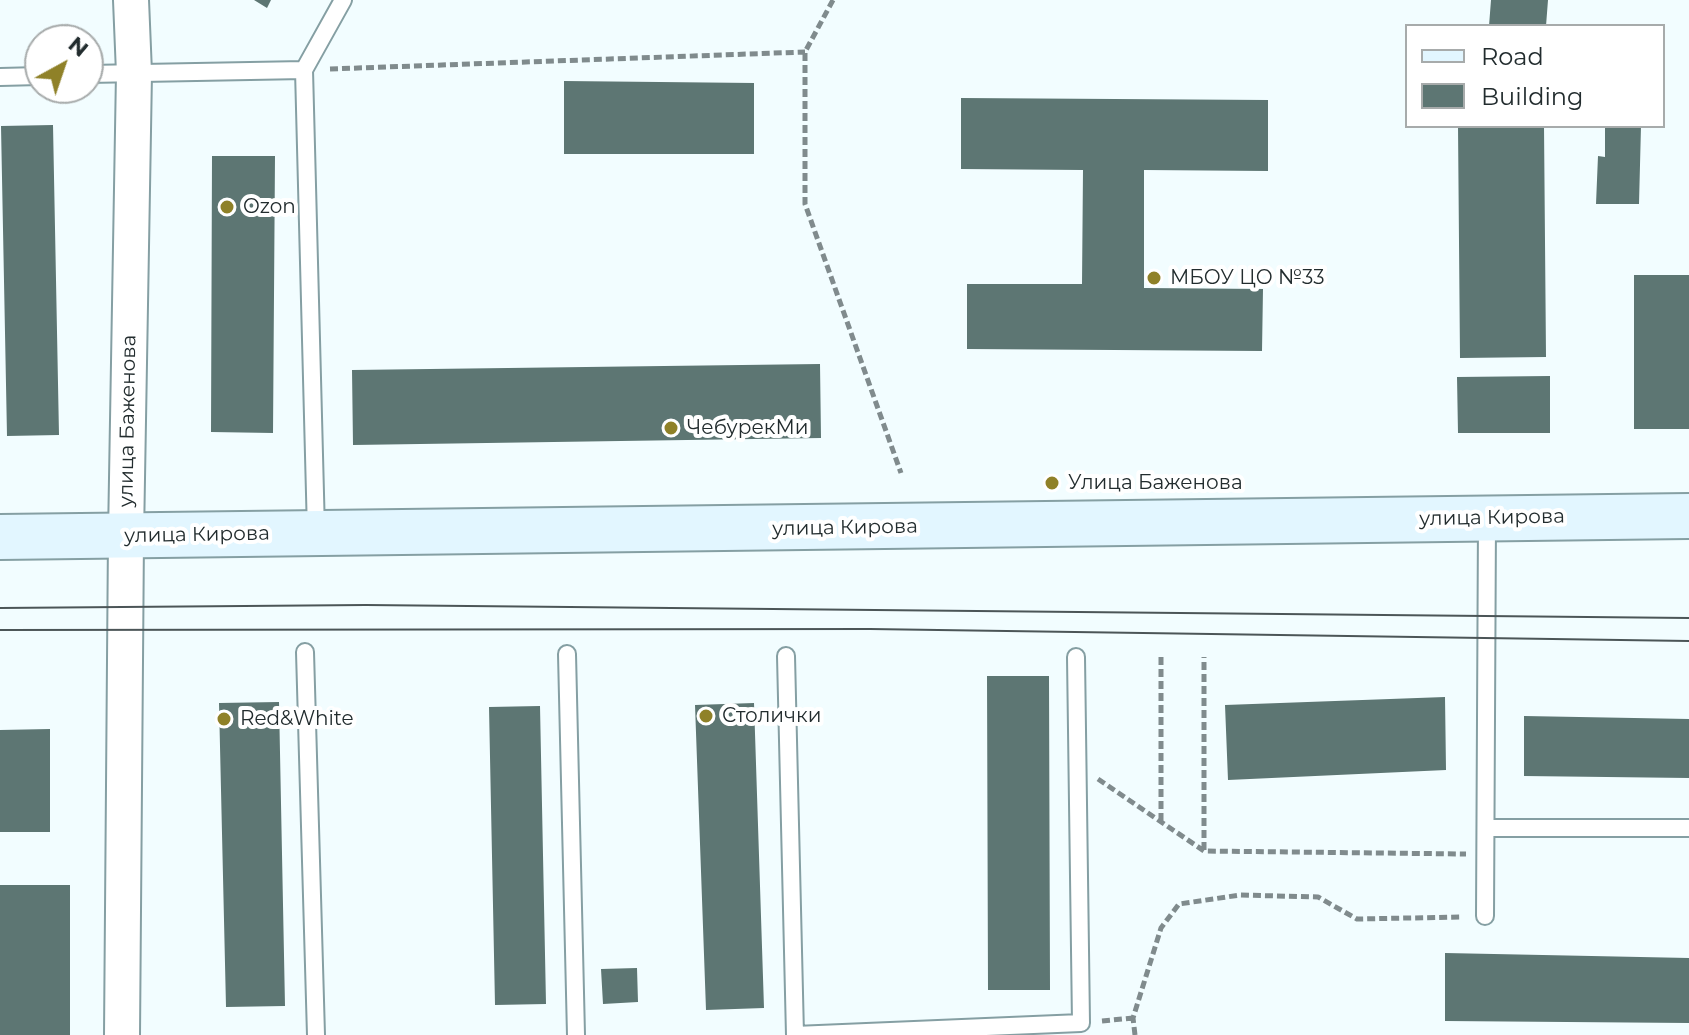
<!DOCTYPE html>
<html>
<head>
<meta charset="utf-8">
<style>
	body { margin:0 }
	#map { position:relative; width:1689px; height:1035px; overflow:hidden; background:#f2fdff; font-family:Montserrat,sans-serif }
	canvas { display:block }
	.legend { position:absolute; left:1405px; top:24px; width:260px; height:104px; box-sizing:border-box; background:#fff; border:2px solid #a7abab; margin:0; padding:10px 14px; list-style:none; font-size:24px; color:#222c2e }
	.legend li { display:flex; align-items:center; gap:16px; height:40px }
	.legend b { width:40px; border:2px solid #a7abab }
	.north { position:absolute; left:24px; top:24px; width:80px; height:80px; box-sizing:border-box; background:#fff; border:2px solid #a7abab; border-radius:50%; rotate:40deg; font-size:22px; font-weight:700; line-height:32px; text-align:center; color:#222c2e }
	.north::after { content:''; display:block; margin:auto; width:28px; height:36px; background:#8f8128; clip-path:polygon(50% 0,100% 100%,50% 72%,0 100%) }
</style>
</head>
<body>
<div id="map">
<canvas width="1689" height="1035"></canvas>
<ul class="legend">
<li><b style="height:10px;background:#e2f6ff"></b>Road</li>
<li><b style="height:22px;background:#5d7673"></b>Building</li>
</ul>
<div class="north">N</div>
</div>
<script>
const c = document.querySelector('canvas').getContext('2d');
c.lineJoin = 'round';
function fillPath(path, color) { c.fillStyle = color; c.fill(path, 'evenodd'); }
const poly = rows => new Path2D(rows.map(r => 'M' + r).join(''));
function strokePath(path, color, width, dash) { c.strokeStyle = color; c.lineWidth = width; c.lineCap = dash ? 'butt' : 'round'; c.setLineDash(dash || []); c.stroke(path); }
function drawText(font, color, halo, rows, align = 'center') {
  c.font = font + ' Montserrat,sans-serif'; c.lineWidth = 8; c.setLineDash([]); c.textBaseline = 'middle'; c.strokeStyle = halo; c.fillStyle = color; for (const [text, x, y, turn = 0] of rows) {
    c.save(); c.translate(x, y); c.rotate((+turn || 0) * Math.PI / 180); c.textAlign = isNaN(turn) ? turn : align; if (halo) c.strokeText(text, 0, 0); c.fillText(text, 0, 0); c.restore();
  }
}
fillPath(poly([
	[254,0,271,0,267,8],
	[1491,0,1548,0,1546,26,1489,26],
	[564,81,754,83,754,154,564,154],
	[961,98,1268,100,1268,171,1144,170,1144,288,1263,289,1262,351,967,349,967,284,1082,284,1083,170,961,169],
	[53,125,59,435,7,436,1,126],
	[1458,126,1544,126,1546,357,1460,358],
	[1605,126,1641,126,1639,204,1596,204,1598,156,1605,157],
	[212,156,275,156,273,433,211,432],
	[1634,275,1689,275,1689,429,1634,429],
	[820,364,821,438,353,445,352,370],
	[1550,376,1550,433,1458,433,1457,377],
	[987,676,1049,676,1050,990,988,990],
	[1445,697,1446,770,1228,780,1225,705],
	[279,702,285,1006,226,1007,219,703],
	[754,703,764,1008,706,1010,695,705],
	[540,706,546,1004,495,1005,489,707],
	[1524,716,1689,719,1689,778,1524,776],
	[50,729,50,832,0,832,0,730],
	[0,885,70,885,70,1035,0,1035],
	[1445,953,1689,958,1689,1023,1445,1021],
	[637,968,638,1002,603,1004,601,969]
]), '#5d7673');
const lane = poly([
	[88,74,304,70],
	[0,77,40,76],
	[316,532,304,70,343,0],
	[305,652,316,1035],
	[567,654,576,1035],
	[786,656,795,1035],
	[1487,828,1689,828],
	[1485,916,1487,520],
	[795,1035,1081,1023,1076,657]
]);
const street = poly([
	[122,1035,126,536,134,73,131,0]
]);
const secondary = poly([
	[0,537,1689,516]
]);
strokePath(lane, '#859fa3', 20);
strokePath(street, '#859fa3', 38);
strokePath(secondary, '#859fa3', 48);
strokePath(poly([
	[833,0,805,52,805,204,901,473],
	[330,69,805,52],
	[1098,779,1204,851,1466,854],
	[1161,821,1161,657],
	[1204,850,1204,657],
	[1102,1021,1133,1018],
	[1135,1035,1133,1018,1161,928,1179,904,1240,895,1318,897,1357,919,1462,917]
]), '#808b8d', 5, [8, 4]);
strokePath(lane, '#fff', 16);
strokePath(street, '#fff', 34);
strokePath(secondary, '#e2f6ff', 44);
strokePath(poly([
	[0,608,366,605,1689,618],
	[0,630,870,629,1689,641]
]), '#4b5557', 2);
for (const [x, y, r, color] of [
	[227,207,8,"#8f8128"],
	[1154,278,8,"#8f8128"],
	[671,428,8,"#8f8128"],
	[1052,483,8,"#8f8128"],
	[706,716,8,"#8f8128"],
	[224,719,8,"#8f8128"]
]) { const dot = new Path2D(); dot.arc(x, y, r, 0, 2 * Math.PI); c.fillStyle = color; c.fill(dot); strokePath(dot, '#fff', 3); }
drawText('20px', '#222c2e', '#fff', [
	["Ozon",243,207],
	["МБОУ ЦО №33",1170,278],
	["ЧебурекМи",687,428],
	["Улица Баженова",1068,483],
	["Столички",722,716],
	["Red&White",240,719]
], 'left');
drawText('20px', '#222c2e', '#fff', [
	["улица Баженова",128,421,-89],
	["улица Кирова",1492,518,-1],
	["улица Кирова",845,528,-1],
	["улица Кирова",197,535,-1]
]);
</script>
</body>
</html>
